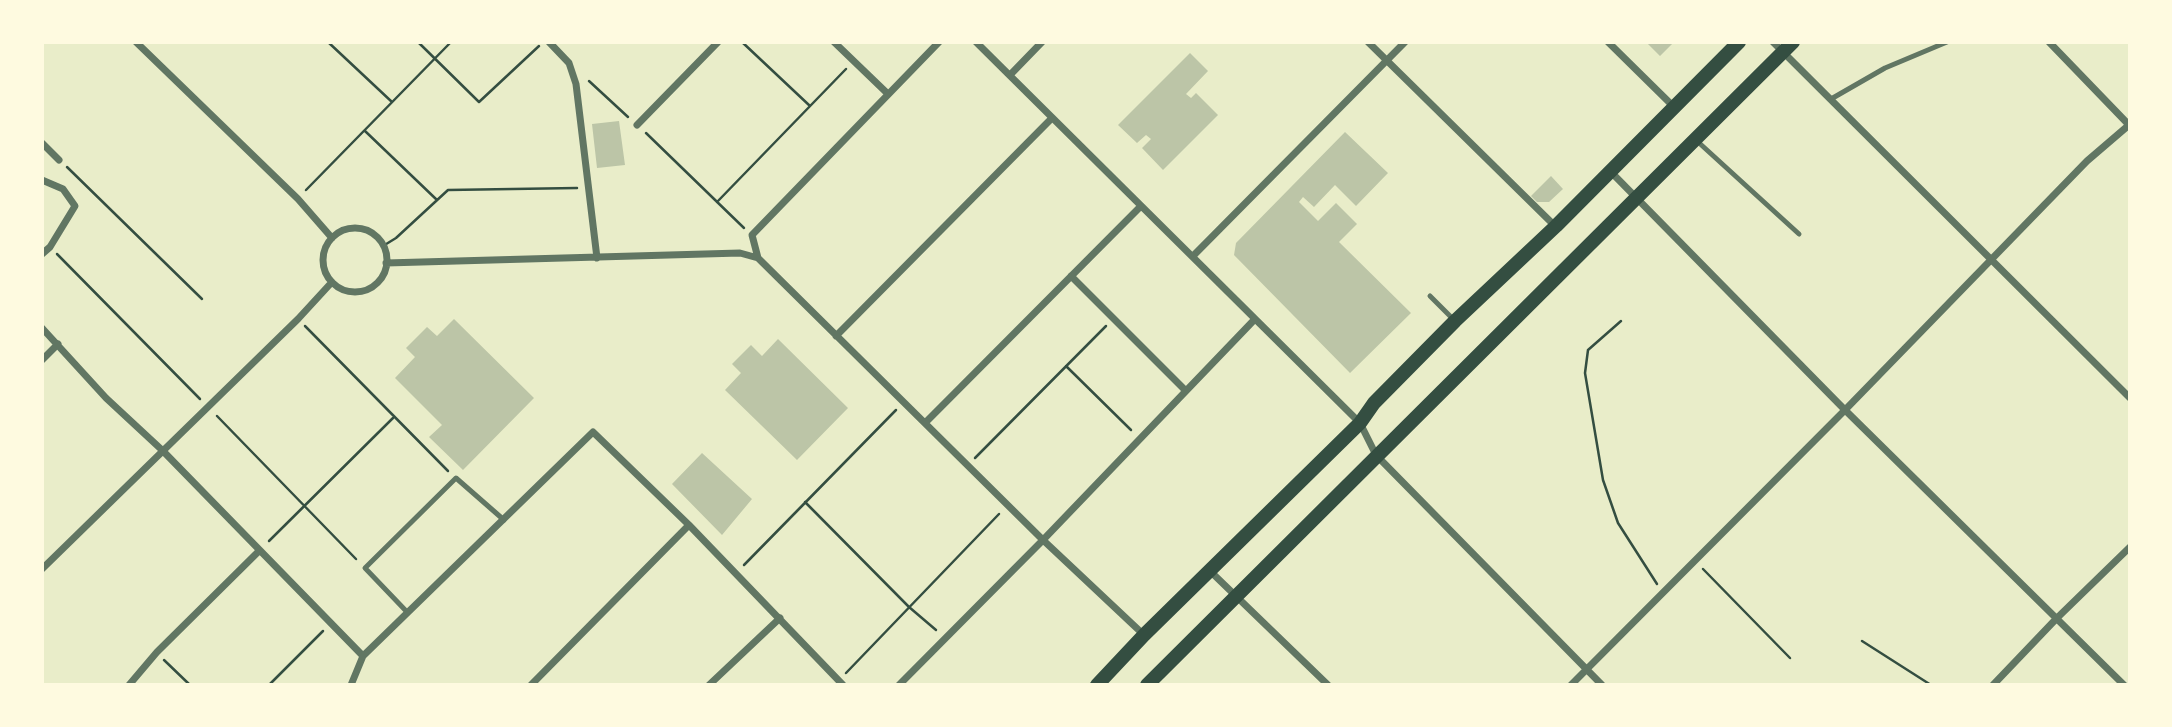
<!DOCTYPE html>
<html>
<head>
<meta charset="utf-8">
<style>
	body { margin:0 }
	#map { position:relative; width:2172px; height:727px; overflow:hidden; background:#e9edc9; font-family:"Titillium Web",sans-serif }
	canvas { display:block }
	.frame { position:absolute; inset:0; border:44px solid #fefae0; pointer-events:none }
</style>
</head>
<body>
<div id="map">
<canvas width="2172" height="727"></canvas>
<div class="frame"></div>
</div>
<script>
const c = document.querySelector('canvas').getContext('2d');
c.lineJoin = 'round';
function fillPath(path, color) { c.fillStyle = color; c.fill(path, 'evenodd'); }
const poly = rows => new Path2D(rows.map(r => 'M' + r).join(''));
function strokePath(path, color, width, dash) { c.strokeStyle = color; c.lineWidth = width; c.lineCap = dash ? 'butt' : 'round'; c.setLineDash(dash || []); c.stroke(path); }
fillPath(poly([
	[1646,42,1674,42,1660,56],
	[1190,53,1208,71,1186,94,1191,98,1196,93,1218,115,1163,170,1142,148,1151,139,1146,135,1137,143,1118,125],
	[619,121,625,165,597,168,592,124],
	[1345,132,1388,173,1356,206,1335,185,1314,207,1303,197,1299,202,1318,221,1336,203,1357,224,1339,242,1411,313,1350,373,1234,255,1236,243],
	[1551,176,1563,189,1549,202,1537,202,1531,196],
	[454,319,534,398,463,470,429,437,442,425,395,378,415,357,406,348,427,327,437,336],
	[778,339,848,408,797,460,725,390,741,373,732,364,751,345,762,356],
	[702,453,752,499,722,535,672,484]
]), '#bcc5a7');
strokePath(poly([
	[328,42,392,102],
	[418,42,479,102,539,46],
	[742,42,810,106],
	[589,81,628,117],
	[365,131,437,200],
	[646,133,744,228],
	[67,167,202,299],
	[306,190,451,42],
	[717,202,846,69],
	[383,246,396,238,448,190,577,188],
	[57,254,200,399],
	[1621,321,1588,350,1585,373,1603,480,1618,523,1657,584],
	[305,326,448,471],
	[1066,366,1131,430],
	[217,416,356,559],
	[975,458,1106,326],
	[805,502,909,607,936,630],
	[269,541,393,418],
	[744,565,896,410],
	[1703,569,1790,658],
	[1862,641,1931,685],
	[164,660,190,685],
	[846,673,999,514],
	[269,685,323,631]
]), '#344e41', 2.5);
strokePath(poly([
	[1831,99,1885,68,1947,42],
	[1697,141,1799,234],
	[1430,296,1453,319],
	[408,613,365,568,456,478,504,520]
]), '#617663', 5);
strokePath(poly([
	[136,42,298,199,332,238],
	[549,42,569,63,576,84,597,258],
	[834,42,888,94],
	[976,42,1360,423,1376,455,1602,685],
	[1368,42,1555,226],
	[1608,42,1674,107],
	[1773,42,2130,398],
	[2049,42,2130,126],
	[1010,75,1042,42],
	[637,125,718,42],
	[42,143,59,160],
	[1610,171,1845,410,2124,685],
	[42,180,63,189,75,206,50,247,42,254],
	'323 260a32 32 0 1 1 64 0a32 32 0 1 1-64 0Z',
	[1193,256,1405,42],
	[758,258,752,235,939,42],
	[386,263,740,253,758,258,1043,540,1144,635],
	[1071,276,1185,390],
	[42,328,106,398,162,450,363,656,351,685],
	[836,336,1052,118],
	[42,360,58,344],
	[925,423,1141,206],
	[42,569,298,319,332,282],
	[1210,571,1328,685],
	[363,656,593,432,689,525,843,685],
	[129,685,157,652,259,551],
	[531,685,689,525],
	[709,685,780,618],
	[899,685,1043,540,1255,319],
	[1571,685,1845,410,2087,161,2129,125],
	[1993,685,2056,619,2130,547]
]), '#617663', 7);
strokePath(poly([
	[1097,685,1144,635,1360,423,1374,403,1455,321,1556,226,1739,42],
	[1147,685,1793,42]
]), '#344e41', 14);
</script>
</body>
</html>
